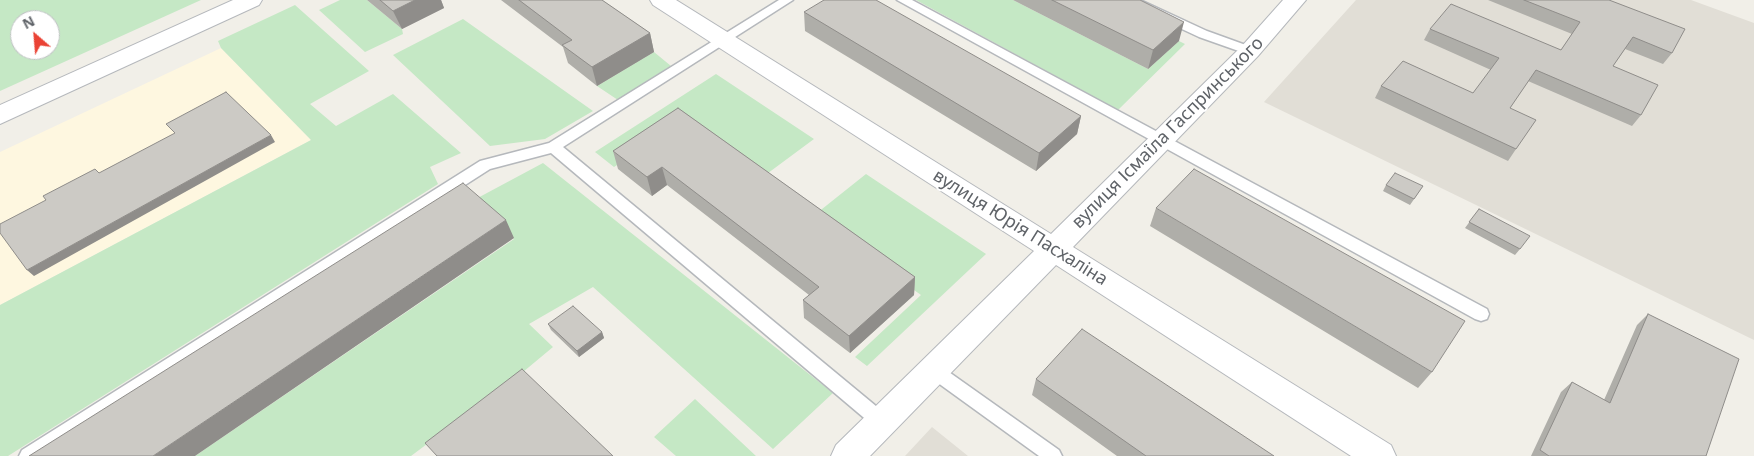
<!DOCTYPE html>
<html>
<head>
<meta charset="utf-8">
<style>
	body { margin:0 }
	#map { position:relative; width:1754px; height:456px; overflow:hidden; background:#f1efe8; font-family:"Noto Sans",sans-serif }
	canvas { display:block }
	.north { position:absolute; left:10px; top:10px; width:50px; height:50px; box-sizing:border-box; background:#fff; border:1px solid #bfc1c3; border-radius:50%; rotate:333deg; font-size:14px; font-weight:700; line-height:20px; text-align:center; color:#5f6368 }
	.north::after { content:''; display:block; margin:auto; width:18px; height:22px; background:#ea4335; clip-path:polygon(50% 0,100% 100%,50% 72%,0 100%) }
</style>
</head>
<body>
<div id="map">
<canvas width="1754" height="456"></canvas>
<div class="north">N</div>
</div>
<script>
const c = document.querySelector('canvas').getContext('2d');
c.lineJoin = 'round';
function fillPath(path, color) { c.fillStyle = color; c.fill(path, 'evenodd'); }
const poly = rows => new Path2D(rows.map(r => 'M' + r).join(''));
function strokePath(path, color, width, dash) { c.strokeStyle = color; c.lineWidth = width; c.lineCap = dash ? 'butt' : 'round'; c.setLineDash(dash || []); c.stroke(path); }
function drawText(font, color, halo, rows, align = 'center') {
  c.font = font + ' "Noto Sans",sans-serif'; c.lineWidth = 4; c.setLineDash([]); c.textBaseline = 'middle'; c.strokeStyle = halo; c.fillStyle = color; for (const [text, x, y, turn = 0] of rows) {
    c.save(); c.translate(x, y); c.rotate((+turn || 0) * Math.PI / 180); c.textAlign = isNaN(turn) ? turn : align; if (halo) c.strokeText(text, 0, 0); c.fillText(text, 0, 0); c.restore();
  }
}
fillPath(poly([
	[221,48,311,140,0,305,0,152]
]), '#fef7e0');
fillPath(poly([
	[1356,0,1691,0,1754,23,1754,340,1264,102],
	[932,427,968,456,905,456]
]), '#e1ded6');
fillPath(poly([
	[0,0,201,0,0,91],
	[20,20,50,20,50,50,20,50],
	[340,0,367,0,402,29,403,34,365,52,319,10],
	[916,0,1013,0,1148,69,1179,41,1185,44,1118,110],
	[295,5,369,71,310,104,336,126,393,94,461,153,430,167,438,184,8,456,0,456,0,305,311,140,221,48,218,41],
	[463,19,593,111,545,139,490,146,393,55],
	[654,52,671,66,618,100,597,86],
	[716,74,814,139,760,179,682,124,614,167,595,152],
	[543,163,833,393,773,449,593,287,529,324,553,347,523,372,411,456,195,456,514,239,472,201],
	[866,174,986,254,867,366,855,357,921,295,812,217],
	[695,399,756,456,676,456,654,437]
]), '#c5e8c5');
const service = poly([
	[779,0,793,0,563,147,888,416,891,422,888,428,882,430,876,428,551,153,490,169,43,456,19,456,22,450,480,161,549,143,779,0],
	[897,0,912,0,1487,309,1489,314,1487,319,1481,321,1475,319,897,0],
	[1124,0,1140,0,1207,31,1254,48,1256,51,1250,55,1199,37,1126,3,1124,0],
	[933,363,939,365,1059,450,1062,456,1039,456,927,375,925,370,927,365,933,363]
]);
const minor = poly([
	[233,0,262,0,259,5,0,124,0,105,233,0],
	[650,0,676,0,1051,234,1242,46,1283,0,1306,0,1258,56,1073,247,1391,445,1396,456,1351,456,1056,265,870,456,831,456,836,445,1034,251,653,5,650,0]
]);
strokePath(service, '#b5b8bc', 3);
strokePath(minor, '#b5b8bc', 2);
fillPath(service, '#fff');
fillPath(minor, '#fff');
fillPath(poly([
	[367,0,442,0,441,0,444,8,402,29],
	[501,0,602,0,650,33,654,52,597,86,568,63,563,47],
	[1013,0,1140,0,1179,41,1148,69],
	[1488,0,1609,0,1672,53,1663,64,1625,49,1613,66,1641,115,1632,126,1528,81,1510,108,1516,149,1508,161,1375,98,1381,86,1473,93,1491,70,1424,40,1430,29,1561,50,1572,34],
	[804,12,1081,116,1077,134,1036,171,805,31],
	[678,108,915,277,914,295,850,353,804,318,803,300,809,295,667,185,652,196,618,169,613,151],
	[1386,185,1423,186,1410,205,1383,191],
	[1156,208,1432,372,1418,388,1150,226],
	[1479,209,1520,249,1515,255,1465,228],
	[1648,314,1706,456,1531,456,1561,392,1572,382,1604,400,1637,325],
	[548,324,602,332,604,338,579,357,551,330],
	[1036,379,1274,456,1117,456,1032,395]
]), '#afaea9');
fillPath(poly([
	[415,0,442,0,441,0,444,8,402,29,393,11],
	[1184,22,1179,41,1148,69,1153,50],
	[650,33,654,52,597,86,592,67],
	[1081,116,1077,134,1036,171,1039,153],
	[271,135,275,142,34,276,27,270],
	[662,167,667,185,652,196,647,177],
	[506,220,514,238,195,456,153,456],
	[915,277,914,295,850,353,849,336],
	[602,332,604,338,579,357,577,351]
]), '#8f8d8a');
const building = poly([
	[380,0,415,0,393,11,380,0],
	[519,0,602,0,650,33,592,67,562,45,572,40,519,0],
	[824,0,876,0,1081,116,1039,153,804,12,824,0],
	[1052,0,1140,0,1184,22,1153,50,1052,0],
	[1524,0,1609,0,1685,29,1672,53,1633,37,1613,66,1658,85,1641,115,1536,70,1510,108,1536,120,1516,149,1381,86,1403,61,1473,93,1499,58,1430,29,1451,4,1561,50,1580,22,1524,0],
	[226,92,271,135,27,270,0,233,0,224,46,200,43,196,95,169,99,173,175,133,166,124,226,92],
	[678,108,915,277,849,336,803,300,819,287,662,167,647,177,613,151,678,108],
	[1194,169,1465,321,1432,372,1156,208,1194,169],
	[1395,173,1423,186,1414,199,1386,185,1395,173],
	[463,183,506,220,153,456,29,456,463,183],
	[1479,209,1530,236,1520,249,1469,222,1479,209],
	[573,306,602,332,577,351,548,324,573,306],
	[1648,314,1739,359,1706,456,1549,456,1540,450,1572,382,1610,403,1648,314],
	[1082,329,1274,456,1146,456,1036,379,1082,329],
	[522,369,613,456,437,456,425,443,522,369]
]);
fillPath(building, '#cccac5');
strokePath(building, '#8f8d8a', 1);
drawText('18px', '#5f6368', '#fff', [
	["вулиця Ісмаїла Гаспринського",1168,133,-45],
	["вулиця Юрія Пасхаліна",1020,228,32]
]);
</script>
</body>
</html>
